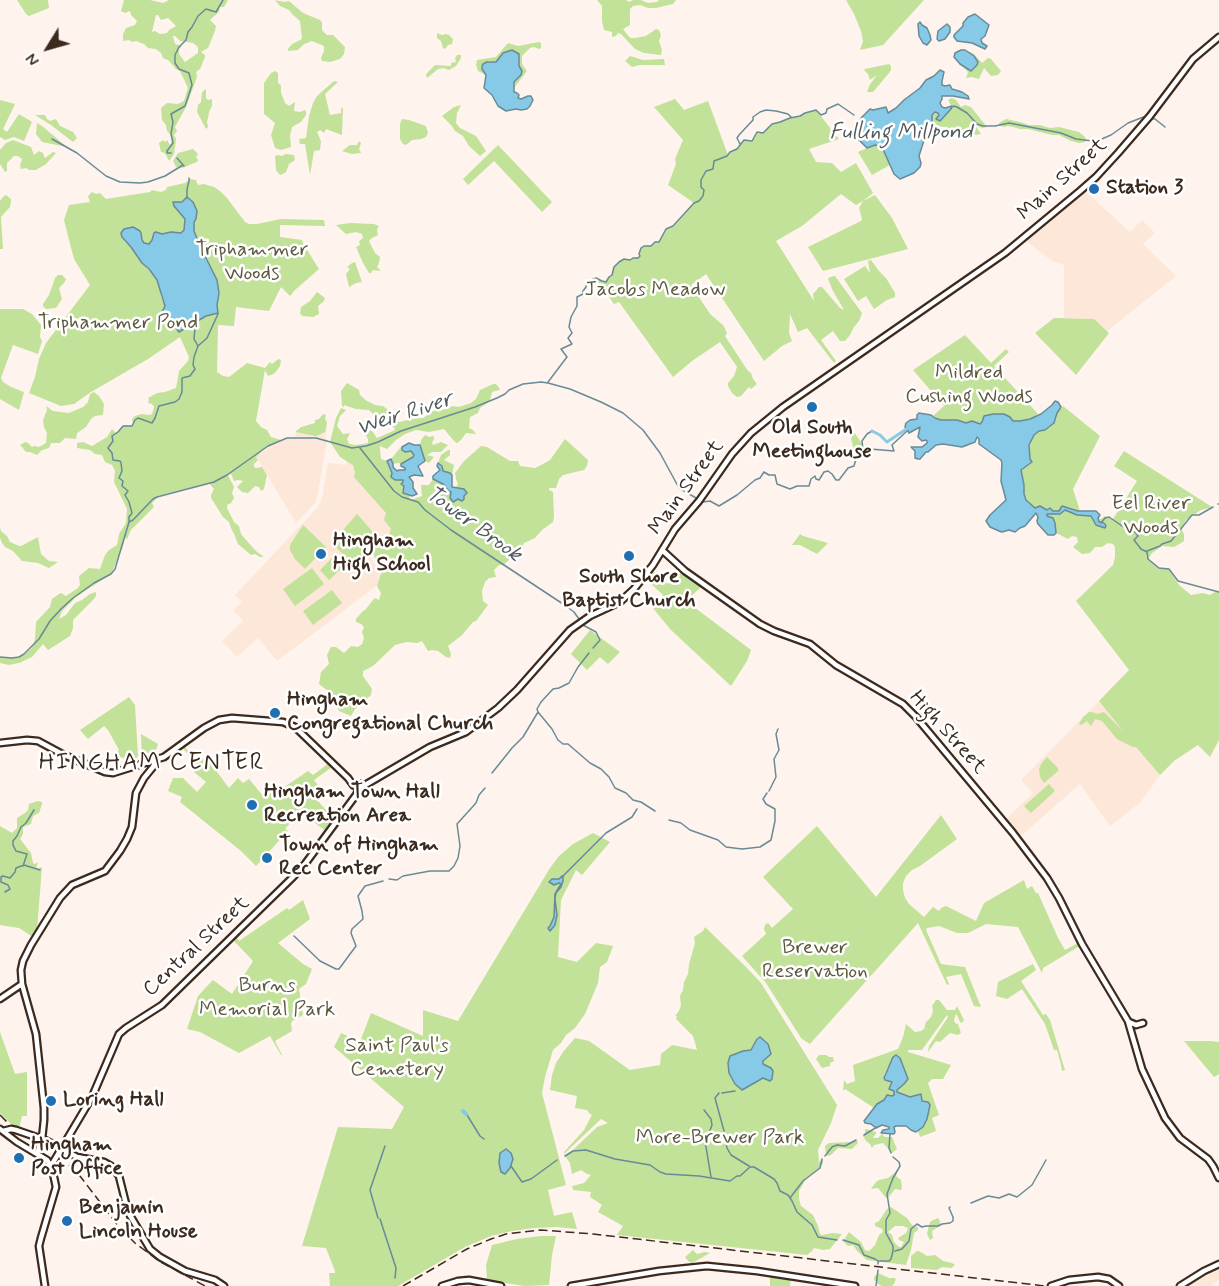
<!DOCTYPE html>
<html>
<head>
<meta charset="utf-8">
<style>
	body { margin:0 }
	#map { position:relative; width:1219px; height:1286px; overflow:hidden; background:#fef4ed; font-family:Mynerve,sans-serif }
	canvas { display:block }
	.north { position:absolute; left:18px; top:18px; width:60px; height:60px; -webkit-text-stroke:4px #fff; paint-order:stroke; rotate:233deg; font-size:16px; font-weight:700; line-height:24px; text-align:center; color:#3b2a1e }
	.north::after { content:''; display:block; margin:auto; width:21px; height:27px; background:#3b2a1e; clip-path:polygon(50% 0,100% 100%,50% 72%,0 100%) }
</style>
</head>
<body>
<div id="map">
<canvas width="1219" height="1286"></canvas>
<div class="north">N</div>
</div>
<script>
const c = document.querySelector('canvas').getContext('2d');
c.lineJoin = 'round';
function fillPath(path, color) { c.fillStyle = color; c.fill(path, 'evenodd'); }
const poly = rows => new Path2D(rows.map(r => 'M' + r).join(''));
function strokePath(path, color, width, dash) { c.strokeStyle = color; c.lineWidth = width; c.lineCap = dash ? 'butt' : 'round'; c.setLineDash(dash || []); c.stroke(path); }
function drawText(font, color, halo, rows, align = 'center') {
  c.font = font + ' Mynerve,sans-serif'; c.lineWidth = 5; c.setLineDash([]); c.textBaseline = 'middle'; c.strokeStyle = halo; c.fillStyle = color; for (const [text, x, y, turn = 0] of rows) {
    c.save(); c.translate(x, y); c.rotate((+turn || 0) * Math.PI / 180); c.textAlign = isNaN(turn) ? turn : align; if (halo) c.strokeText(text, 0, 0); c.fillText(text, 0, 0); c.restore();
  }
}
fillPath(poly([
	[1085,191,1130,232,1142,220,1155,233,1143,244,1176,276,1107,331,1094,319,1064,318,1064,265,1052,261,1025,240],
	[326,420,327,421,327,429,325,437,327,440,317,498,314,504,296,523,256,456,272,445,281,440,295,437,297,431],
	[349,446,382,474,401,567,375,544,368,553,384,580,277,661,258,638,237,657,222,641,243,621,233,610,242,602,236,596,234,596,318,507,322,499,328,463,346,465],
	[1099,701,1160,775,1140,803,1110,826,1080,784,1021,836,1006,819,1033,793,1021,780],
	[1219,1267,1219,1280,1210,1286,1186,1285,1204,1274]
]), '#fce7d8');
fillPath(poly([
	[17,0,48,0,49,8,29,16,26,14],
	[124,0,150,0,163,3,169,0,228,0,224,7,220,7,219,12,210,20,216,26,215,31,208,48,201,52,205,55,205,57,200,69,196,72,197,77,186,107,175,127,177,131,174,135,176,139,175,147,174,154,169,161,165,153,161,152,159,143,163,140,165,142,167,140,170,145,172,141,171,135,167,131,166,125,162,120,161,108,167,103,178,104,184,101,188,88,180,71,176,69,168,60,163,58,161,53,156,49,148,48,144,44,136,41,132,42,129,40,123,41,123,34,126,28,135,25,137,21,131,15,130,11,125,13,121,11],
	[156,15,158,15,161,20,168,18,176,26,169,30,167,33,160,34,155,31,152,32],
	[173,36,175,36,180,41,193,43,198,47,198,53,185,62,179,54,179,49,182,46,175,44],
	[275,0,284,2,289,1,303,13,320,20,322,22,322,30,327,35,333,35,345,47,344,54,340,59,330,62,322,61,321,58,324,51,324,46,312,41,304,44,298,50,288,51,288,49,292,44,302,39,300,21,293,15,289,10,280,6],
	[597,0,626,0,629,2,633,0,641,0,648,3,657,2,659,0,676,0,673,4,656,8,648,8,640,5,633,6,630,9,630,25,623,29,630,38,635,38,646,36,656,29,659,30,661,35,659,41,662,50,661,55,644,53,635,49,621,34,618,33,616,36,612,37,612,32,604,30,602,21,602,6],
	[846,0,924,0,883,45,860,50,863,41,861,31,854,14],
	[437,33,442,35,446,34,449,35,453,39,452,44,448,45,445,49,443,48,441,41,437,38],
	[539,42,541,43,541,48,539,49,534,47,530,48,522,56,522,64,527,71,514,88,514,82,521,69,519,66,519,54,498,60,496,62,489,61,485,63,482,66,486,75,478,71,476,65,477,60,496,57,508,43,518,46],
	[965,50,973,53,982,63,988,58,991,59,1001,71,998,75,991,76,984,68,979,79,972,77,966,78,968,72,962,66,967,68,969,71,971,70,976,66,977,60],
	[457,55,461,55,461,58,456,66,449,70,443,68,438,69,427,78,426,75,428,72,435,65,451,66,451,63,456,62,455,58],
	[630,56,643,60,664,59,665,65,639,65,632,67,625,61],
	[889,64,891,66,891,70,889,73,873,92,867,92,869,86,877,75,870,80,868,74,864,70,865,69],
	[275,71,278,73,278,83,281,85,281,93,285,103,289,106,295,102,294,111,300,112,305,110,306,112,306,115,301,122,292,127,290,136,291,147,281,150,275,148,271,135,275,123,264,114,264,83,271,73],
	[334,81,338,82,325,94,330,115,341,113,341,109,343,107,342,135,326,129,324,133,320,130,317,132,321,141,320,150,314,151,310,175,305,144,300,144,299,139,306,138,309,116,313,103,317,96],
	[206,89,206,98,208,100,212,99,212,106,209,112,208,118,207,122,208,127,206,129,197,112,198,105,201,102,202,92],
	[952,98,956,100,961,107,965,105,971,107,987,127,982,128,975,125,981,134,976,135,969,132,962,136,946,127,934,126,926,134,932,125,932,115,938,112,939,115,936,118,945,116,952,107,948,100],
	[675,99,684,110,708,101,728,155,733,150,737,148,744,140,752,141,757,132,763,133,772,124,780,122,790,118,800,116,805,113,816,110,839,139,809,149,816,162,832,163,841,172,856,163,873,193,863,201,875,195,892,218,908,249,823,271,808,247,861,221,862,219,859,208,863,201,856,205,841,194,802,226,776,241,814,301,813,294,819,287,822,287,840,308,844,310,833,291,828,279,830,277,835,276,862,313,859,321,854,327,850,335,845,341,840,341,833,331,821,340,836,361,834,363,807,328,798,332,790,314,789,333,792,341,782,346,764,361,706,274,691,285,710,314,723,325,727,333,725,336,748,371,751,373,753,379,757,384,751,389,749,387,741,396,737,397,732,393,728,386,728,383,734,376,737,367,720,342,692,361,673,377,619,302,614,304,596,279,606,282,609,277,612,275,614,267,619,262,624,259,630,260,633,258,639,257,640,249,644,246,651,246,655,242,659,242,666,229,672,227,678,222,694,203,668,185,676,164,675,159,683,140,654,107],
	[0,100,15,104,3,129,7,132,19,114,32,122,24,141,14,137,5,140,0,137],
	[461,105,457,113,456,123,460,128,476,136,486,151,480,156,469,146,463,136,455,131,451,125,442,116,454,107],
	[35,115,45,115,47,119,50,121,56,119,60,126,73,132,77,138,73,142,51,125],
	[402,119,409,120,426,126,428,133,426,137,421,139,412,140,406,145,403,144,400,139,400,124],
	[1006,119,1020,122,1029,125,1040,125,1050,128,1059,127,1079,132,1085,137,1086,141,1085,142,1079,143,1071,141,1059,135,1052,135,1028,129,1020,129,1013,127,1008,126,1004,127,999,125,999,123],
	[37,123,42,126,67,147,42,142,36,134],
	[13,140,31,147,34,155,39,151,43,153,44,156,45,158,53,152,56,153,46,164,36,170,29,170,26,168,21,169,20,166,22,159,18,156,14,156,7,163,7,171,5,172,0,164,0,150,6,143],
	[359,141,361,143,359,149,361,153,352,154,342,151,350,145,357,145],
	[498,145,552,202,542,212,494,161,468,185,463,179],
	[874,145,880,145,882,147,890,165,872,175,858,152],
	[193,149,198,154,196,157,198,160,197,162,182,168,176,167,173,161,178,153],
	[286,154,294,155,295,160,289,164,286,172,283,174,280,175,276,170,275,156,278,155,282,156],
	[190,179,196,180,198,185,204,184,214,187,220,191,227,198,245,222,249,224,257,224,281,219,324,220,325,226,280,225,280,237,302,240,304,245,319,269,295,290,290,296,281,287,269,311,236,307,234,326,218,325,217,372,223,376,229,377,247,363,265,368,270,362,272,364,277,360,279,359,281,360,280,366,275,373,271,375,268,376,265,370,256,421,261,427,267,430,271,437,281,440,264,449,256,457,258,460,254,464,254,467,256,468,262,467,267,475,264,489,261,491,259,487,255,486,248,493,242,492,237,487,243,481,238,480,234,481,231,474,228,475,234,487,232,493,234,498,231,503,227,505,227,508,234,522,239,526,241,534,246,540,256,551,264,557,260,557,255,554,251,555,238,544,235,536,231,528,229,522,223,517,211,498,211,495,214,489,209,483,158,496,158,497,152,503,154,507,131,530,127,539,125,538,123,546,111,574,76,597,62,611,59,619,66,615,75,603,82,600,90,594,96,592,96,596,94,599,73,620,73,628,70,636,48,650,43,644,32,657,19,663,9,665,0,663,0,657,7,658,17,657,24,655,32,648,35,639,36,622,50,607,52,599,59,594,61,593,66,596,78,588,80,585,79,576,89,568,100,569,105,555,109,550,117,545,119,534,126,523,127,509,114,482,115,471,112,465,105,462,102,455,95,454,90,450,77,448,77,443,83,442,92,446,107,437,112,429,116,433,124,425,132,426,133,423,132,419,135,416,142,414,149,415,152,414,154,407,152,404,148,403,149,400,148,398,157,393,165,392,176,388,179,371,188,361,189,357,180,337,148,359,91,392,74,404,61,406,29,393,35,377,39,359,46,343,90,285,74,259,68,236,64,220,69,205,90,202,88,196,92,192,96,194,100,193,106,199,150,192,152,190,161,192,166,190,167,187,185,183],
	[187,197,190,199,197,215,194,222,194,231,200,246,217,280,219,293,217,305,218,312,206,316,185,328,176,330,173,324,169,323,162,312,165,306,161,297,159,284,151,273,142,263,131,247,124,241,124,229,133,227,144,243,149,244,159,233,162,234,171,232,181,233,184,230,185,219,176,202,182,202],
	[6,195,11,199,11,202,10,207,1,217,3,249,0,249,0,201,3,197],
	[350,223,374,224,379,226,377,230,378,235,372,238,369,241,375,253,380,257,379,263,377,267,381,271,373,270,371,273,369,273,363,263,356,247,360,245,359,241,363,238,362,234,356,232,346,234,336,225],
	[871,260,879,271,886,278,895,293,895,297,887,300,874,309,866,296,858,301,844,279,865,266,870,273,868,261],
	[355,262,362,282,356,283,349,287,346,274,350,269,347,267,352,263],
	[58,275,62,275,66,279,64,283,59,288,62,299,56,308,46,309,43,306,43,304,49,295,55,278],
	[317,292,325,298,324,301,318,306,319,314,313,317,302,316,300,313,301,307,310,301],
	[0,309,23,309,32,314,41,325,40,337,42,341,38,354,13,345,1,378,3,382,11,387,24,392,19,410,0,399],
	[1054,318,1094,319,1109,333,1076,375,1035,333],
	[965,335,991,363,1006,349,1009,352,994,366,1038,414,1030,419,1020,421,983,421,980,424,972,421,966,423,957,420,942,420,933,416,944,406,913,370],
	[347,383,359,390,360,395,367,401,375,405,383,406,393,414,396,421,400,422,411,419,423,418,435,410,443,410,453,406,459,407,471,403,476,399,480,390,493,384,496,384,500,389,499,390,492,392,490,401,480,408,478,413,470,417,469,428,473,430,476,434,466,433,461,440,457,443,454,441,444,429,429,432,416,430,405,434,396,440,387,449,380,446,380,450,381,459,387,461,392,473,391,477,397,480,403,480,403,482,401,484,404,486,404,493,409,496,411,500,422,496,421,485,429,485,433,479,443,484,448,490,451,492,452,500,450,502,453,502,458,499,464,497,467,494,464,489,456,487,458,484,456,479,455,473,464,461,481,446,487,447,510,461,518,461,520,466,535,468,543,464,550,460,565,439,588,460,587,466,584,470,563,475,559,479,556,488,549,488,549,490,553,492,554,517,553,522,542,530,535,538,524,543,520,551,503,565,499,565,494,570,496,577,489,578,485,582,482,591,483,601,488,605,476,621,473,622,462,635,448,646,451,654,450,658,446,657,438,651,432,650,428,651,422,641,417,643,407,642,395,645,373,666,363,671,363,676,372,689,371,695,355,709,351,716,339,711,332,694,319,684,321,672,329,664,327,655,331,647,336,647,344,653,351,646,358,647,362,644,364,638,362,632,364,627,361,624,356,622,356,619,362,612,366,609,373,600,375,598,379,600,381,593,377,586,381,574,372,551,375,546,389,535,391,529,384,520,386,513,354,477,355,472,353,465,340,457,330,442,336,418,341,408,346,410,340,416,337,426,343,434,350,433,347,439,349,444,356,445,368,443,368,439,365,434,367,430,372,431,377,438,395,430,394,427,389,426,390,422,375,416,369,410,356,409,344,405,344,407,342,406,341,391],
	[94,392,99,396,104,404,103,415,95,416,91,419,86,427,77,433,76,439,65,438,60,443,51,443,49,448,42,450,37,455,30,452,26,452,22,447,20,445,25,442,28,443,32,447,35,446,39,447,46,443,47,433,44,427,43,420,47,410,46,406,53,411,69,413,83,407,88,402,90,394],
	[1063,406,1100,436,1073,489,1080,511,1068,507,1059,511,1053,511,1050,508,1047,510,1042,507,1036,508,1028,502,1024,494,1024,485,1021,471,1022,469,1032,463,1030,459,1029,450,1031,439,1036,432,1045,430,1056,420,1057,413],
	[323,414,326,415,325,419,327,422,325,432,316,436,295,432,301,427,315,423,315,420,319,419],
	[854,432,863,445,856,462,848,456,852,451,853,446,851,439],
	[425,435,429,437,434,436,434,439,432,443,433,445,441,442,448,445,441,452,432,452,427,455,434,457,429,463,424,460,420,445,421,440],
	[401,447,402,447,402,450,411,451,414,454,413,457,401,464,398,463,393,464,391,459],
	[448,450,450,450,450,455,444,460,454,465,452,475,450,473,443,471,442,466,438,463,441,455],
	[1124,451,1212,507,1201,510,1186,520,1181,528,1184,534,1184,541,1181,543,1174,547,1162,546,1152,553,1148,559,1159,568,1166,568,1169,570,1179,585,1191,595,1203,593,1210,595,1215,592,1219,592,1219,740,1210,757,1198,745,1174,761,1160,775,1136,747,1133,747,1117,739,1102,721,1095,719,1091,726,1087,721,1081,725,1079,724,1083,717,1089,712,1092,712,1097,714,1104,712,1123,731,1099,701,1129,670,1076,601,1113,565,1115,557,1115,547,1113,544,1108,543,1102,547,1095,547,1090,553,1082,554,1073,547,1078,542,1077,537,1072,536,1068,539,1056,533,1052,517,1047,516,1047,514,1065,510,1077,515,1092,516,1096,525,1105,528,1106,526,1099,522,1098,519,1101,519,1105,516,1113,519,1137,481,1114,466],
	[357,514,379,539,355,567,332,543],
	[303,525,326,547,305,569,295,559,290,550,290,545],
	[0,527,1,531,7,536,10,542,19,546,21,546,38,537,41,554,49,561,58,562,49,568,38,563,22,561,13,551,5,547,2,543,0,538],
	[800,534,803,536,828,543,817,554,800,545,792,545],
	[335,555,345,565,329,580,320,570],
	[312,568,324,584,295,606,283,589],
	[681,569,702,586,686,601,751,650,747,661,731,686,671,630,652,607,663,595,646,579,653,571,668,584],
	[332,590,342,603,313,625,303,611],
	[590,630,620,652,608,664,600,657,587,670,571,654],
	[129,697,135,705,138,756,131,765,122,757,121,758,117,752,119,750,108,730,104,726,88,739,80,730],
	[141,734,158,744,153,758,143,761,142,760],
	[185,745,185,747,197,763,206,757,229,788,238,778,243,783,249,779,264,797,272,792,274,794,308,771,313,775,329,763,332,767,314,780,320,788,312,794,325,809,336,817,326,831,300,812,289,819,291,822,285,829,288,831,256,866,241,851,180,802,182,797,168,791,173,778,183,778,197,792,206,782,194,772,198,768,183,748,182,748],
	[1047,757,1058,768,1058,771,1044,783,1040,777,1039,769,1041,764],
	[1049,784,1055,791,1031,813,1024,806],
	[38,801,42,802,42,804,39,813,33,816,31,824,23,827,23,834,20,839,31,853,33,863,35,864,38,862,36,869,42,867,37,930,33,937,19,928,0,925,0,826,12,833,17,828,17,818,25,813,28,810,29,804],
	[941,815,957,839,920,866,912,870,906,876,903,883,903,890,905,898,909,904,924,917,933,907,939,911,941,908,946,906,976,921,984,903,1024,880,1027,889,1032,886,1036,893,1038,893,1058,938,1065,950,1076,944,1077,941,1081,948,1078,947,1043,968,1042,973,1018,927,986,924,968,933,957,933,939,926,927,928,926,930,941,964,965,967,981,1007,974,1006,961,974,946,977,949,984,947,985,918,923,810,1044,805,1041,801,1038,766,983,742,956,766,934,764,929,765,925,768,923,772,928,793,909,763,877,817,826,876,897],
	[593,833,610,842,582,875,576,870,561,900,558,957,577,962,596,943,613,946,607,962,600,967,598,983,585,1014,575,1028,566,1035,561,1043,553,1050,545,1077,542,1093,566,1185,548,1190,554,1216,572,1212,577,1229,556,1227,534,1228,512,1231,491,1236,465,1247,398,1286,330,1286,329,1273,335,1273,335,1271,326,1248,302,1246,338,1127,392,1129,404,1107,334,1047,341,1033,360,1042,371,1013,423,1036,423,1010,458,1021,550,868,559,856,573,844],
	[303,900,310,919,278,943,303,964,312,969,306,984,299,989,303,1015,292,1021,291,1024,292,1031,275,1041,282,1055,281,1055,270,1036,239,1053,200,1032,187,1029,198,996,211,982,213,980,232,994,253,961,233,940,236,937,239,941,287,908,289,910],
	[705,927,746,967,761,983,837,1105,831,1123,818,1150,819,1161,818,1164,821,1160,823,1160,823,1163,820,1168,807,1177,799,1191,799,1199,801,1206,813,1215,818,1226,820,1234,822,1235,832,1233,842,1234,830,1249,823,1250,814,1248,812,1251,807,1255,617,1235,623,1226,598,1212,602,1205,590,1197,591,1192,573,1190,572,1186,584,1183,591,1175,587,1174,581,1170,572,1174,570,1163,565,1156,575,1148,597,1127,608,1123,601,1119,564,1154,564,1152,584,1130,592,1115,590,1114,587,1110,575,1108,577,1096,550,1090,552,1075,556,1063,563,1052,575,1038,589,1041,630,1070,660,1065,661,1054,672,1045,697,1050,693,1036,676,1019,677,1016,675,1016,679,1011,681,1005,680,996,683,990,684,982,688,974,689,964,695,943,694,937,703,931],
	[1033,964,1036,970,1021,981,1043,1015,1046,1014,1050,1020,1065,1070,1062,1071,1061,1065,1057,1050,1054,1050,1045,1024,1022,989,1007,999,996,996,998,982],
	[936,1000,939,1000,947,1010,955,1010,957,1006,964,1020,962,1023,960,1022,957,1015,956,1014,954,1020,955,1023,958,1024,961,1033,958,1035,950,1033,940,1042,936,1041,928,1052,929,1046,948,1017,947,1015,922,1050,908,1050,908,1052,951,1065,943,1079,932,1079,928,1083,939,1115,932,1118,936,1131,920,1137,918,1131,923,1127,927,1119,930,1105,929,1103,922,1100,904,1096,897,1092,905,1071,900,1058,893,1060,889,1065,884,1075,893,1083,890,1087,895,1093,894,1095,892,1096,885,1096,884,1100,877,1104,874,1108,845,1089,843,1091,844,1080,847,1084,855,1081,853,1065,898,1049,903,1037,906,1024,915,1032,921,1031,924,1029,926,1022,931,1017,933,1011,932,1006],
	[0,1032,15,1074,27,1072,27,1116,22,1116,19,1129,14,1127,0,1113],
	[1184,1041,1210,1041,1219,1042,1219,1074,1214,1077],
	[819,1055,826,1055,829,1057,833,1057,834,1061,830,1063,830,1066,822,1068,816,1059],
	[865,1129,866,1129,876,1132,876,1134,873,1137,874,1138,878,1138,882,1134,885,1137,892,1137,897,1149,892,1153,883,1143,874,1145,872,1148,870,1144,866,1141,863,1136,865,1133],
	[857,1140,858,1143,852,1149,838,1148,832,1154,829,1156,826,1155,825,1146,829,1143,851,1142],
	[898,1170,896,1176,901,1180,902,1188,901,1190,895,1189,888,1198,886,1198,878,1188,871,1189,876,1182,879,1180,888,1178],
	[891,1207,907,1218,912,1225,918,1227,918,1230,914,1233,911,1250,906,1265,867,1260,857,1251,853,1245,848,1246,843,1241,849,1232,861,1242,865,1250,869,1251,875,1245,879,1235,883,1232,882,1229,875,1226,875,1223,879,1221,887,1209],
	[895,1226,903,1226,908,1228,906,1233,898,1238,899,1240,904,1242,901,1247,899,1247,894,1242,892,1235,888,1232],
	[938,1218,940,1221,940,1226,932,1231,933,1238,930,1240,927,1234,929,1225,931,1221],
	[541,1236,556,1236,552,1255,549,1285,524,1286,487,1280,486,1265,492,1245,517,1239],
	[693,1250,697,1254,705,1252,710,1253,692,1263,688,1261,685,1257],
	[917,1251,919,1251,927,1256,935,1255,943,1261,952,1263,955,1265,951,1268,942,1267,937,1270,911,1268,911,1256],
	[878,1273,889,1278,894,1278,896,1279,894,1284,892,1286,882,1286,878,1284,874,1280,874,1277],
	[770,1275,791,1278,790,1286,770,1286]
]), '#c2e199');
const water = poly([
	[975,14,989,25,985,36,981,39,982,43,987,46,985,49,972,43,957,41,954,37,954,35,963,26,963,23,968,17,975,14],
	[920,22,922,25,927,28,930,35,931,40,927,45,923,43,919,36,918,24,920,22],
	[947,24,950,27,950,32,945,39,939,41,937,39,938,31,947,24],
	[512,50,519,54,519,66,522,71,521,75,514,82,514,92,517,93,519,95,518,98,521,99,528,96,531,96,533,100,530,106,527,109,521,110,516,109,506,111,498,106,492,95,484,88,486,75,482,69,482,66,483,64,487,62,496,62,503,53,512,50],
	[961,50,965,50,974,56,978,62,977,65,971,71,960,64,954,57,955,53,961,50],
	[940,70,944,72,942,81,942,85,945,86,950,85,952,89,962,92,968,96,969,99,953,96,942,96,942,99,940,103,942,107,945,108,952,106,951,109,940,121,936,119,939,115,938,113,935,112,932,115,932,125,926,134,919,156,921,163,920,167,914,173,900,179,894,174,882,147,875,145,867,148,858,139,856,133,858,123,862,117,870,109,873,110,886,107,888,113,896,108,904,100,920,88,926,80,934,76,940,70],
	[187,197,193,202,197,211,196,219,194,222,194,231,200,246,217,280,219,293,217,305,218,313,206,316,179,332,173,324,165,322,162,316,162,312,165,306,157,280,149,269,142,263,131,247,122,237,121,233,124,229,133,227,140,231,141,233,142,240,144,243,149,244,152,240,154,233,156,232,162,234,171,232,181,233,184,230,185,219,174,206,173,202,182,202,187,197],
	[1055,401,1058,402,1061,407,1057,413,1054,423,1045,430,1039,431,1034,435,1029,445,1030,459,1032,462,1021,470,1024,485,1024,494,1026,500,1035,508,1040,506,1047,510,1050,508,1053,511,1059,511,1062,506,1078,511,1096,511,1100,515,1098,518,1099,522,1102,522,1105,524,1106,526,1105,528,1096,525,1091,516,1077,515,1065,510,1060,514,1047,514,1047,516,1053,518,1055,523,1056,533,1054,535,1048,535,1038,524,1037,521,1038,517,1036,513,1025,526,1020,528,1015,532,1009,530,1002,532,999,531,990,527,986,521,990,515,1006,500,1001,481,1002,463,1001,460,979,444,979,439,977,437,975,442,962,447,943,444,936,445,928,452,926,452,920,459,918,459,915,458,915,451,911,447,922,447,927,443,927,441,926,440,922,441,918,437,920,427,909,433,905,427,906,423,910,420,917,419,917,415,919,413,931,415,935,418,941,420,957,420,966,423,972,421,980,424,982,422,984,416,993,414,1004,414,1010,417,1013,421,1020,421,1030,419,1041,414,1052,405,1055,401],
	[409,443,414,445,420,445,425,461,418,466,423,476,414,475,409,477,413,482,413,488,417,494,412,496,403,493,404,486,401,484,403,482,403,480,395,480,391,477,392,473,387,461,391,459,393,464,393,467,397,471,399,470,405,470,405,468,401,466,401,464,413,457,414,455,411,451,405,452,402,450,402,447,409,443],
	[438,463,442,466,443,471,450,473,452,475,452,487,464,489,467,493,464,496,464,499,462,501,458,499,453,502,450,503,452,500,450,498,451,492,448,490,443,484,433,479,433,476,440,470,437,466,438,463],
	[562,876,563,876,563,881,561,887,556,893,555,899,557,915,555,925,550,931,548,928,550,926,554,917,555,894,561,884,559,883,554,885,549,882,552,879,559,879,562,876],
	[760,1037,768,1044,771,1054,763,1061,763,1064,771,1068,773,1071,772,1079,770,1081,763,1078,742,1090,735,1084,729,1073,728,1063,730,1056,743,1051,751,1050,757,1039,760,1037],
	[896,1055,900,1058,908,1079,904,1084,897,1090,897,1092,910,1097,921,1094,922,1101,928,1102,930,1105,927,1119,923,1127,916,1132,911,1130,906,1126,896,1126,894,1127,895,1132,894,1134,881,1133,883,1130,889,1129,889,1127,882,1125,876,1128,871,1124,865,1123,864,1121,877,1104,884,1100,887,1095,892,1096,894,1095,894,1091,889,1089,892,1082,885,1080,884,1078,893,1057,896,1055],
	[506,1149,511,1153,513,1159,510,1168,505,1174,501,1172,499,1163,500,1153,506,1149]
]);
fillPath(water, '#87cae8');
strokePath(water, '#698a97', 1.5);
strokePath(poly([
	[951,108,954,106,957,107,967,113,977,124,983,126,995,126,1009,123,1061,133,1076,139,1093,141,1097,141,1111,135,1128,123,1146,116],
	[1150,118,1155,119,1165,127],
	[52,139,77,153,106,176,120,182,140,183,148,182,165,176,183,165],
	[740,144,737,138,739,135,753,120,753,117,760,112,766,110,776,111,788,114,791,117],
	[171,153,167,153,167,151,173,143,171,134,173,122,171,114,185,106,192,85,189,73,179,69,175,63,175,55,179,47,186,40,188,32,192,27,198,16,206,9,216,12,223,0],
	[177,158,184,166],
	[187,198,187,189,189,181,189,178],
	[198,346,207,338,218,314],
	[548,382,567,357,561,349,572,344,568,338,572,333,569,327,571,317,577,306,577,297,583,294,583,291,586,287,587,282,596,278,602,281,606,282,609,277,612,275,614,267,619,262,624,259,630,260,633,258,638,258,640,256,639,254,641,248,644,246,651,246,655,242,659,242,666,229,673,226,694,203,699,201,703,196,704,190,701,187,701,180,706,171,713,169,714,161,727,156,730,152,737,149,744,140,752,141,757,132,763,133,772,124,780,122,790,118,800,116,805,113,816,110,821,115,826,113,827,109,838,104,854,115],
	[360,448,394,491,402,497,418,502,425,510,451,530,563,604,574,612,579,619],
	[863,450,862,441,867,434,872,431],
	[703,502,710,501,719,506,737,495,755,480,760,478,764,472,769,475,775,475,777,484,790,489,797,486,809,486,811,479,815,476,816,479,819,480,824,472,828,471,832,474,836,480,839,480,848,468,854,466,856,459,863,451,870,449,894,451,892,445,908,430],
	[1218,504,1219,504],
	[129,521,129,517,132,513,129,502,125,495,128,491,122,486,123,481,119,478,122,471,121,463,120,461,113,460,112,453,108,448,113,441,112,436,118,432,123,426,132,426,135,420,138,418,152,423,155,418,159,406,175,402,179,399,182,392,182,378,190,376,195,369,193,365,194,357,198,346,194,339,195,328,191,324],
	[1101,523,1105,518,1109,517,1128,530,1135,532,1138,536,1134,540,1141,549,1147,552,1148,559,1159,568,1169,569,1178,581,1219,592],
	[1147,551,1160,546,1162,544,1171,541,1192,515,1199,515,1213,507],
	[583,625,596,632,600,640,593,648],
	[0,657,12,658,19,657,24,654,39,639,50,621,61,609,73,598,94,583,111,574,115,569,129,522,133,520,153,499,157,497,214,482,227,475,268,446,287,438,316,438,352,448,366,446,378,442,401,431,475,407,497,398,505,394,509,390,523,384,541,382,548,383,570,389,601,402,623,413,643,430,660,453,679,488,696,498],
	[538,712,552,729,558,740,563,744,568,744,590,763,601,769,609,777,615,788,626,793,633,800,641,802,655,811],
	[492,773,512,748,523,737,538,712,537,709,541,702,553,689,559,688,569,683,578,667,589,653],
	[769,791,776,777,774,759,779,750,776,734,778,729],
	[669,820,681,823,690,830,718,840,726,847,742,849,760,847,771,840,775,821,775,809,766,804,763,799,767,793],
	[23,866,27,854,16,851,13,845,13,841,17,836,21,827,26,823,34,810],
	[562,877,606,833,632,817,637,809],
	[389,879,397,880,403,876,430,871,449,871,454,866,458,858,460,846,457,824,476,803,479,795,485,788],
	[5,892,10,889,8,885,1,882,1,877,3,876,10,878,15,872,16,868,24,865,40,870],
	[294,936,320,961,336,969,339,969,356,946,351,933,352,929,363,919,362,911,358,896,365,886,383,881],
	[719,1093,715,1098,724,1131],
	[722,1093,735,1091],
	[704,1110,711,1119,712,1125,709,1133],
	[467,1115,480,1136,484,1139],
	[724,1133,727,1148,731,1155,749,1166],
	[890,1134,889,1148,891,1153],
	[709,1135,705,1141,711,1177],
	[864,1135,877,1127],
	[565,1156,573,1151,586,1150,615,1159,650,1165,660,1172,666,1174,699,1176,730,1181,737,1176,740,1176,750,1167,754,1167,774,1179,777,1183,780,1191,788,1195,792,1201,797,1212,812,1225,818,1237,837,1240],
	[825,1156,832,1147,837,1145,845,1146,856,1140],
	[511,1166,522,1182,531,1179,557,1160],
	[790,1198,803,1181,820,1168,822,1159],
	[971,1203,988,1196,999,1198,1009,1194,1017,1197,1032,1185,1046,1160],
	[378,1218,370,1190,385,1146],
	[380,1219,396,1268,395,1278],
	[843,1240,859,1245,864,1255,875,1259,878,1261,878,1264],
	[895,1251,902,1249,909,1241,911,1229,917,1224,922,1227,926,1226,938,1226,942,1224,950,1223,953,1221,953,1217,949,1208,950,1207],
	[878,1261,889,1261,891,1259,893,1251,893,1246,886,1233,886,1220,890,1213,887,1194,893,1178,900,1166,899,1162,893,1157],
	[876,1286,878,1270]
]), '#698a97', 1.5);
strokePath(poly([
	[872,431,880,435,887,442,908,428]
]), '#87cae8', 3);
strokePath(poly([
	[463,1111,466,1114]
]), '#87cae8', 4);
const secondary = poly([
	[662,550,685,571,760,624,774,631,810,644,836,665,903,704,916,717,1013,833,1047,878,1059,898,1082,944,1128,1021,1142,1069,1165,1118,1180,1138,1208,1159,1213,1166,1219,1178],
	[0,743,27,740,38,741,64,755,105,772,113,773,164,757,204,728,219,720,232,718,283,722,295,727,348,778,353,785,360,788],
	[360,788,430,747,466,732,498,708,517,690,570,630,590,616,620,602,634,589,653,565,675,529,699,501,732,454,751,433,783,407,1005,253,1080,191,1096,177,1118,153,1150,116,1193,59,1219,37],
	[0,999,22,984],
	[1129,1022,1136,1025,1143,1023],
	[0,1129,17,1142,47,1160,52,1168,56,1187,41,1238,39,1246,45,1286],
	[3,1131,11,1129,16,1130,45,1140,77,1157,104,1162,111,1166,119,1176,128,1212,150,1249,160,1257,185,1271,215,1280,224,1286],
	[37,1154,42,1139,44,1120,44,1108,36,1034,22,984,21,970,23,961,31,945,60,898,72,885,105,871,120,851,127,839,132,827,136,793,144,778,153,767,156,760],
	[51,1166,92,1097,119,1034,126,1028,162,1005,293,877,305,864,356,795,359,789,360,784],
	[442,1286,458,1281,469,1280,501,1286],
	[571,1286,659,1271,707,1266,757,1271,855,1286],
	[1051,1286,1069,1280,1098,1277,1109,1279,1119,1286],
	[1180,1286,1204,1271,1219,1264]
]);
strokePath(secondary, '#3b2a1e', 9);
strokePath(secondary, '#fff', 4.5);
strokePath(poly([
	[0,1115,9,1124],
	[69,1165,80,1176,119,1227,135,1243,159,1261,205,1286],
	[403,1286,467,1249,491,1239,506,1234,541,1230,593,1234,1045,1286]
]), '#3b2a1e', 1.5, [9, 4.5]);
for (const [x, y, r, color] of [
	[1094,189,6,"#1f6fb2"],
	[812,407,6,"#1f6fb2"],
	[321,554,6,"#1f6fb2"],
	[629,556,6,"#1f6fb2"],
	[275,713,6,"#1f6fb2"],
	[252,805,6,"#1f6fb2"],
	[267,858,6,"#1f6fb2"],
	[51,1101,6,"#1f6fb2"],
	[19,1158,6,"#1f6fb2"],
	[67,1221,6,"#1f6fb2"]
]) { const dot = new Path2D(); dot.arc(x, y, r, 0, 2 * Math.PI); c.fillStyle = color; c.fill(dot); strokePath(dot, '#fff', 2); }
drawText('21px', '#3b2a1e', '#fff', [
	["Main Street",1063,180,-42],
	["Main Street",687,488,-54],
	["High Street",947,733,48],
	["Central Street",197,947,-43]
]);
drawText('bold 21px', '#3b2a1e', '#fff', [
	["Station 3",1106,189],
	["Old South",812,429,"center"],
	["Meetinghouse",812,453,"center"],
	["Hingham",333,542],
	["High School",333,566],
	["South Shore",629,578,"center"],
	["Baptist Church",629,602,"center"],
	["Hingham",287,701],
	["Congregational Church",287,725],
	["Hingham Town Hall",264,793],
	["Recreation Area",264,817],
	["Town of Hingham",279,846],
	["Rec Center",279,870],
	["Loring Hall",63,1101],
	["Hingham",31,1146],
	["Post Office",31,1170],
	["Benjamin",79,1209],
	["Lincoln House",79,1233]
], 'left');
drawText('21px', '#5d583d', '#fff', [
	["Triphammer",252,251],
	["Woods",252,275],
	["Jacobs Meadow",655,291],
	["Triphammer Pond",118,324],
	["Mildred",969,374],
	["Cushing Woods",969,398],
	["Eel River",1151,505],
	["Woods",1151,529],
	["Brewer",815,949],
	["Reservation",815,973],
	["Burns",267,987],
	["Memorial Park",267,1011],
	["Saint Paul's",397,1047],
	["Cemetery",397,1071],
	["More-Brewer Park",720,1139]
]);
drawText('italic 22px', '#525a5b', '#fff', [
	["Fulling Millpond",901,133],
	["Weir River",405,415,-18],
	["Tower Brook",473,525,36]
]);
c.letterSpacing = '1.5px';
drawText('24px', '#3b2a1e', '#fff', [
	["HINGHAM CENTER",152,764]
]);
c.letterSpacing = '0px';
</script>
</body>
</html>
